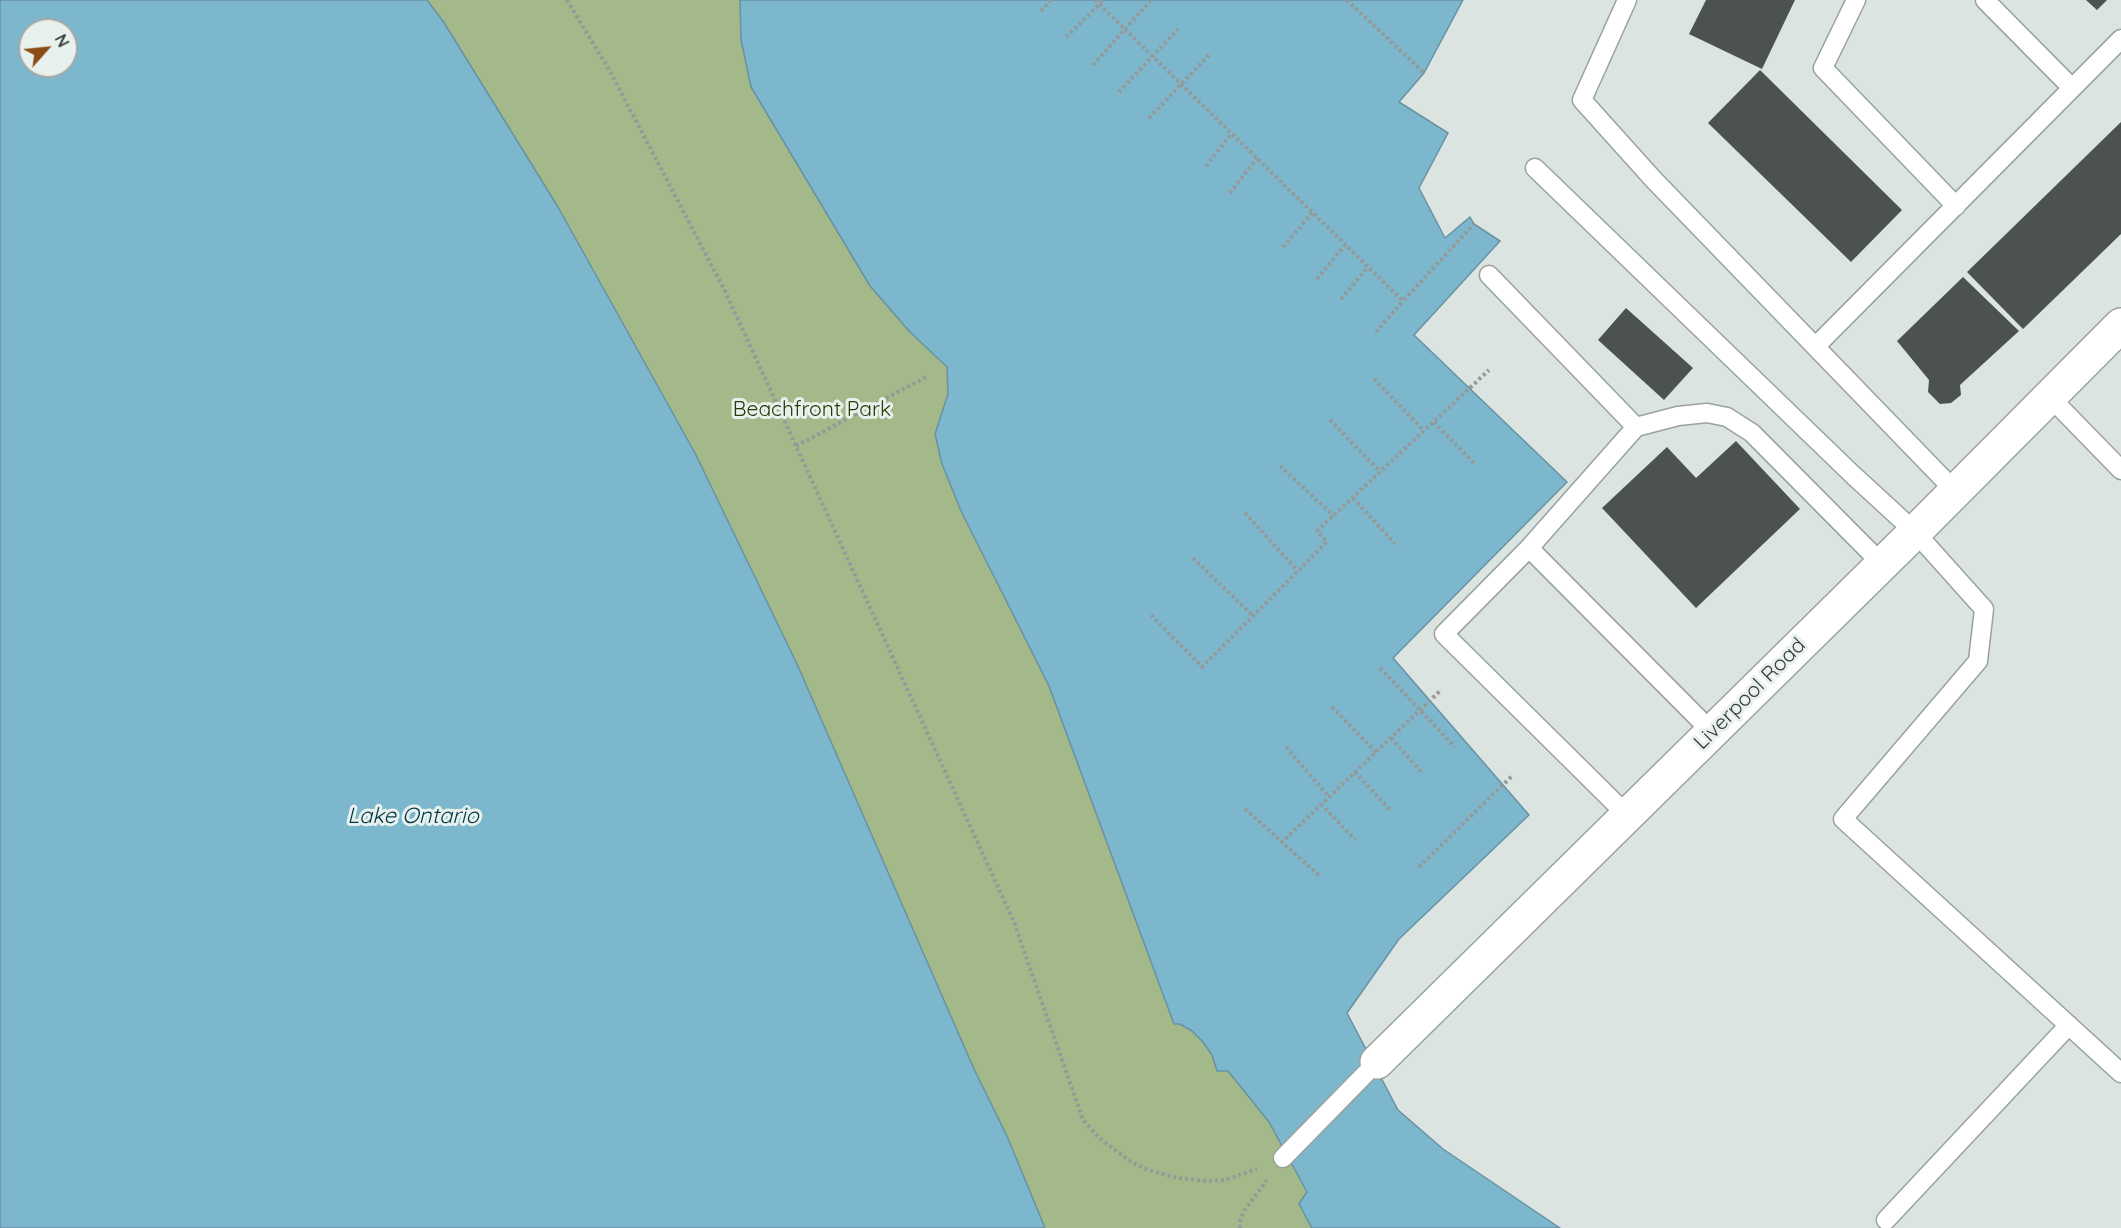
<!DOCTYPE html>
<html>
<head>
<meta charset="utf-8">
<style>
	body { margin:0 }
	#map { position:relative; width:2121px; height:1228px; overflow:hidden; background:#dbe4e1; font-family:Quicksand,sans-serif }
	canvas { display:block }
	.north { position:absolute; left:18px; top:18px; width:60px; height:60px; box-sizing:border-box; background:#e8f1ee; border:2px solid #a2a8a6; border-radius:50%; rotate:63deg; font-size:16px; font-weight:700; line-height:24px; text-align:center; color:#383b3a }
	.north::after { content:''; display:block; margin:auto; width:21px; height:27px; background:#8c4c16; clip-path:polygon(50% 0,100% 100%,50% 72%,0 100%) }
</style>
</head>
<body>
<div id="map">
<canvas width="2121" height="1228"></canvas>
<div class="north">N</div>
</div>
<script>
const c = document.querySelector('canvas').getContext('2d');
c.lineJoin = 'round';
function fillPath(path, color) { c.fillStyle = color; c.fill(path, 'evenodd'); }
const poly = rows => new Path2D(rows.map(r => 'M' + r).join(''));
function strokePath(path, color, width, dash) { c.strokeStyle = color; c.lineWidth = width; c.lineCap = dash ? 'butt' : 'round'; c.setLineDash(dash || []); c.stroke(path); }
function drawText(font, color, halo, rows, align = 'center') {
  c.font = font + ' Quicksand,sans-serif'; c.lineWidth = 6; c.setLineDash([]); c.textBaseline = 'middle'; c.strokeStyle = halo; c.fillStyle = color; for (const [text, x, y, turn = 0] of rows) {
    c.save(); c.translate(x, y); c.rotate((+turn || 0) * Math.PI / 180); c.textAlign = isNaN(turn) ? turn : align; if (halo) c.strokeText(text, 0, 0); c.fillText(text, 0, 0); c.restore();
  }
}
fillPath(poly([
	[427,0,740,0,741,40,751,87,798,164,910,332,947,367,948,394,935,434,961,511,1049,686,1174,1024,1180,1024,1192,1031,1203,1042,1212,1055,1215,1064,1228,1070,1269,1122,1307,1192,1299,1204,1312,1228,1045,1228,1007,1136,974,1069,797,664,695,453,558,207,443,21]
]), '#a3b989');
const water = poly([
	[0,0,427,0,443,21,558,207,695,453,797,664,974,1069,1007,1136,1045,1228,0,1228,0,0],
	[30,30,66,30,66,66,30,66,30,30],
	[740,0,1463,0,1424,73,1399,102,1448,133,1419,188,1445,238,1470,217,1474,224,1500,241,1414,335,1567,482,1393,658,1529,815,1399,939,1347,1013,1398,1110,1443,1149,1560,1228,1312,1228,1299,1204,1307,1192,1269,1122,1228,1071,1217,1071,1212,1055,1203,1042,1192,1031,1180,1024,1174,1024,1049,686,961,511,942,464,935,434,948,394,947,367,910,332,870,286,751,87,741,40,740,0]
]);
fillPath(water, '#7cb7ce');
strokePath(water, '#6892a2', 1.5);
fillPath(poly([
	[1706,0,1795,0,1762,69,1689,34],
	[2086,0,2107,0,2097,10],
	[1760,70,1902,210,1851,262,1708,123],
	[2121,122,2121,234,2023,329,1967,272],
	[1963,277,2019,331,1960,385,1961,395,1951,403,1940,404,1928,392,1929,380,1897,341],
	[1626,308,1693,368,1664,400,1598,340],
	[1736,441,1800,509,1696,608,1602,508,1667,447,1696,478]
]), '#4c524d');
const lane = poly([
	[1627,0,1582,100,1653,179,1955,491],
	[1856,0,1823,68,1956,206],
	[1985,0,2072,88],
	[1535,168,1853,475,1915,532,1984,609,1978,661,1843,819,2121,1073],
	[1489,275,1636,427,1529,548],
	[1816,346,2121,39],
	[2049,396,2121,470],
	[1636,427,1678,416,1707,413,1727,417,1752,433,1882,564],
	[1627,815,1444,634,1529,548,1712,732],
	[1283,1158,1377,1062],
	[1886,1220,2069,1025]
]);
const secondary = poly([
	[1377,1062,1915,532,2121,325]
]);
strokePath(lane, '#99a29f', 21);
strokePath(secondary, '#99a29f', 36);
strokePath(poly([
	[567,0,611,73,725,291,1014,922,1083,1120,1098,1137,1131,1162,1148,1170,1178,1178,1208,1181,1225,1180,1257,1169],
	[1095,0,1403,301,1474,224],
	[1347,0,1424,73],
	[1041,11,1051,0],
	[1066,37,1104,0],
	[1093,65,1150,1],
	[1119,92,1178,29],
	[1149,118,1209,55],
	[1206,166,1231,134],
	[1230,193,1257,158],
	[1283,247,1312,213],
	[1317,279,1345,245],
	[1341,299,1367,268],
	[1376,332,1403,301],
	[1374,379,1424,431],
	[1330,420,1380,472],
	[1434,422,1474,463],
	[796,446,928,376],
	[1280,466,1334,516],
	[1353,498,1395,544],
	[1245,513,1298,571],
	[1193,558,1253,616],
	[1151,615,1202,667,1327,542,1317,531,1489,370],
	[1380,668,1455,747],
	[1332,707,1376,752],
	[1391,738,1423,774],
	[1286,747,1329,797],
	[1355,772,1390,810],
	[1321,804,1355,840],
	[1245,809,1321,877],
	[1281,843,1441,690],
	[1419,867,1513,775],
	[1240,1228,1240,1221,1244,1211,1267,1180]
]), '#949a98', 4, [3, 3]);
strokePath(lane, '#fff', 18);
strokePath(secondary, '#fff', 33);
drawText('21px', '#283b05', '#e8f1ee', [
	["Beachfront Park",812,410]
]);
drawText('21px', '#383b3a', '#e8f1ee', [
	["Liverpool Road",1750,694,-45]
]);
drawText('italic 22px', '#003849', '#e8f1ee', [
	["Lake Ontario",413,816]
]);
</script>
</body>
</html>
